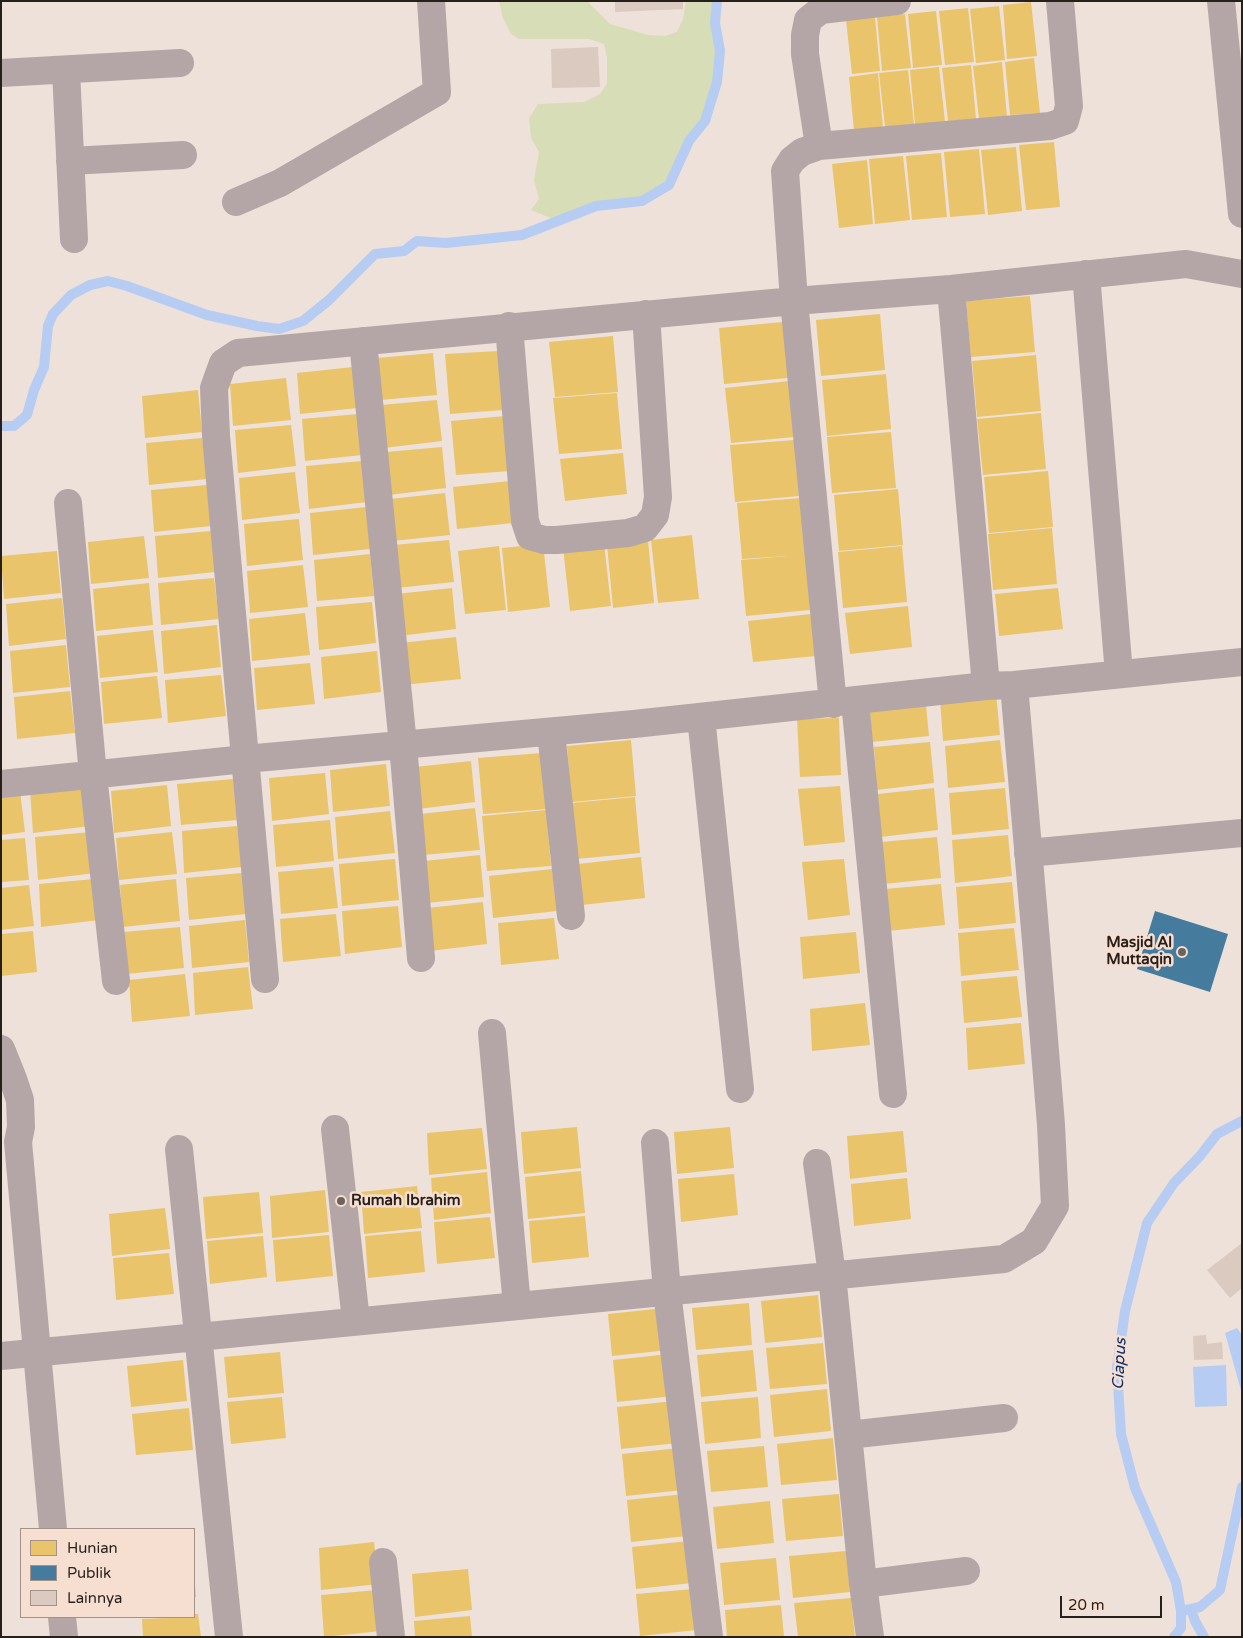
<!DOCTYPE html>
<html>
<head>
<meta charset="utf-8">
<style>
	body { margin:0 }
	#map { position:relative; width:1243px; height:1638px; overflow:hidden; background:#eee1d9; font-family:"Varela Round",sans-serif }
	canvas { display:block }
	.frame { position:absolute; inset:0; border:2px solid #271f1a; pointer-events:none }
	.legend { position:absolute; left:20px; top:1528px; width:175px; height:90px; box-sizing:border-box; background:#f6ded1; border:1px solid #a39288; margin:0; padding:6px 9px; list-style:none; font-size:15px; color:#271f1a }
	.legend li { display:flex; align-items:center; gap:10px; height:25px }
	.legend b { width:25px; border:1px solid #a39288 }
	.scale { position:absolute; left:1060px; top:1596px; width:102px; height:22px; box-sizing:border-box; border:2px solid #271f1a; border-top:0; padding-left:6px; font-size:15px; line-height:18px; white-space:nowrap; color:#271f1a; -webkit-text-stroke:4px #f6ded1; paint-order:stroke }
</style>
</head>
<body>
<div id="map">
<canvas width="1243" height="1638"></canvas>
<div class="frame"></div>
<ul class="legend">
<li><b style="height:14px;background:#e9c46a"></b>Hunian</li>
<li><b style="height:14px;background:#457b9d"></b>Publik</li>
<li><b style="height:14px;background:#dbcabf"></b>Lainnya</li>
</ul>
<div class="scale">20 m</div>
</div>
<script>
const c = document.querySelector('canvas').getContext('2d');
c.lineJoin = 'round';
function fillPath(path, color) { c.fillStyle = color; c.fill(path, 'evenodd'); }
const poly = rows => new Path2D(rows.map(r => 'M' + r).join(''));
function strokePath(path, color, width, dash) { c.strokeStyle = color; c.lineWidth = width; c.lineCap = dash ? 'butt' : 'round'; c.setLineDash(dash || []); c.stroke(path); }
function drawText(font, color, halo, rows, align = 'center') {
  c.font = font + ' "Varela Round",sans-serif'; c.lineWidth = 5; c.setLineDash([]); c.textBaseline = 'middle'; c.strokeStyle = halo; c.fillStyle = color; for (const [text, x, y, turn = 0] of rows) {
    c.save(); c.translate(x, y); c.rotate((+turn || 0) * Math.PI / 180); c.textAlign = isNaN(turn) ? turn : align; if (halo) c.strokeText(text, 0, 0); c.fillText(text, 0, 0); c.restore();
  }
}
fillPath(poly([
	[499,1,587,1,610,24,648,35,665,36,677,32,683,19,686,1,715,1,713,23,719,52,716,82,704,120,687,141,676,162,668,184,640,199,595,204,553,219,531,210,539,199,534,180,539,152,531,138,529,118,538,104,584,102,600,94,607,84,607,57,604,44,589,39,519,39,511,34,503,18]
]), '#d7ddb6');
fillPath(poly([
	[1237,1328,1242,1335,1242,1394,1225,1333],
	[1226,1365,1227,1406,1195,1407,1193,1367]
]), '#b7ccf2');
fillPath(poly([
	[1031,2,1037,56,1007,59,1003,5],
	[999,6,1005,60,976,63,970,9],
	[968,8,974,62,945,65,939,11],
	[936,11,942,65,913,68,908,14],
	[905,14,911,68,882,71,877,17],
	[875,17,880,71,852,74,846,20],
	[1034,58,1040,113,1010,115,1005,62],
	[1002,62,1007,117,979,119,973,66],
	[971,65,976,119,948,121,942,68],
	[939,67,945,122,915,124,910,70],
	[908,70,914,124,885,127,879,73],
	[878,73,883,128,854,131,849,77],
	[1054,142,1060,207,1026,210,1019,145],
	[1016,147,1022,211,988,215,981,150],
	[979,149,985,214,950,217,944,152],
	[941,153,947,217,912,220,906,156],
	[903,156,910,220,875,224,869,159],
	[867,160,873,224,839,228,832,164],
	[1030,296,1035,352,971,357,966,301],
	[880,314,885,370,821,376,816,320],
	[783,322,788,378,724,384,719,328],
	[613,336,618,392,555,397,549,342],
	[499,351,503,410,450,414,445,354],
	[433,353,437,395,380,400,377,358],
	[1036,355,1041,411,977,417,972,361],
	[353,367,358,408,300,414,297,373],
	[886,374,891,429,827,436,822,380],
	[286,378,291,420,233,426,230,384],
	[789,381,794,437,731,443,725,388],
	[198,390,202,432,145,438,142,396],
	[617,393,622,449,559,454,553,398],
	[437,400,442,441,384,448,381,405],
	[1041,413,1046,469,983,475,977,419],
	[358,414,362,455,305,461,302,419],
	[505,416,510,471,456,475,451,421],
	[291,425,296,466,238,473,235,430],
	[891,432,896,488,832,493,827,437],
	[202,438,207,479,149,485,146,443],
	[794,440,799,496,735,502,730,445],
	[442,447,446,488,389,495,386,452],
	[623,453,627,494,565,501,560,459],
	[362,461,367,502,309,509,306,466],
	[1048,471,1053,527,989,533,984,477],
	[295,472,300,513,242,520,239,478],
	[510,481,513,523,457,529,453,487],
	[207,485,211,526,154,532,151,490],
	[898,489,903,545,839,551,834,495],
	[445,493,450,535,393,541,390,499],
	[801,498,810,610,746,616,741,560,788,556,742,559,737,503],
	[366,507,370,549,313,555,310,513],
	[299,519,303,560,247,566,244,524],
	[1052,528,1057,584,993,590,988,534],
	[211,531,215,572,158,578,155,536],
	[692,535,699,599,658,603,651,540],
	[144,536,149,578,91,584,88,542],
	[449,540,454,582,396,588,393,545],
	[648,540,654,603,613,608,607,544],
	[604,543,611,606,570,611,563,547],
	[543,544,550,607,508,612,502,548],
	[499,546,506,610,465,614,458,551],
	[902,546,907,602,843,608,838,552],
	[57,551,61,593,4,599,1,556],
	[370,554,374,596,317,601,314,560],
	[303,565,308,607,250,613,247,571],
	[214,578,219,619,161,625,158,583],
	[149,583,153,625,96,631,93,589],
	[452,588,456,629,399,636,396,594],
	[1058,588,1063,629,999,636,995,594],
	[62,598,66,639,9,646,6,604],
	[372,602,376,643,319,650,316,607],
	[908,606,912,647,850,654,845,613],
	[305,613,310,655,252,661,249,619],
	[811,614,816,656,753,662,748,621],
	[217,625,221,667,164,674,161,631],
	[153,630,158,672,100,678,97,636],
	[456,637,461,679,403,685,400,643],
	[66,645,70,687,13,693,10,651],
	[377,651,381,692,324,699,321,657],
	[310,663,315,704,257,710,254,668],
	[221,675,226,716,168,723,165,680],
	[157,676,162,718,104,724,101,682],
	[70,691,75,733,17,739,14,697],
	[996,693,1000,735,943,741,940,699],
	[925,695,929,736,872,742,869,700],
	[839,718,841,775,800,777,797,719],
	[631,740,636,796,572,802,567,746],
	[1000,740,1005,782,948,788,945,746],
	[930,742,934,783,877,790,874,747],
	[542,753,547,809,483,814,478,758],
	[471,761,475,802,418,809,415,767],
	[386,764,390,806,333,812,330,770],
	[325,773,329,814,272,821,269,778],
	[233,779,237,820,181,825,177,784],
	[86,785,90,826,33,833,30,790],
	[167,785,171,826,114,833,111,791],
	[840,786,845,842,804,846,798,789],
	[934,788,938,830,881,837,878,794],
	[1005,788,1009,829,952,835,949,793],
	[20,791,25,832,1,835,1,793],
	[635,797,640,853,576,859,571,803],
	[475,808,480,850,423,855,420,814],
	[546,810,551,866,487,871,482,816],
	[390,811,395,853,338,859,335,817],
	[330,820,334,861,276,867,273,825],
	[237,826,242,867,184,873,182,831],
	[91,832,95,873,38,880,35,837],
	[172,832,177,874,119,880,116,838],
	[1008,835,1012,876,955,883,952,840],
	[937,837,941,878,884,884,881,842],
	[25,838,29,880,1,882,1,840],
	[480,855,484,897,427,903,424,861],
	[641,857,645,898,582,905,578,864],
	[395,859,399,900,342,906,339,864],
	[844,859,850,915,808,920,802,862],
	[333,867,338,908,281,914,278,872],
	[552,869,557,911,493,918,489,876],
	[242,873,246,914,189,920,186,878],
	[94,879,99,920,41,927,39,884],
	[176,879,180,921,123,927,120,885],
	[1012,882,1016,923,959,929,956,887],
	[941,884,945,925,888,931,885,889],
	[29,885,34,926,1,930,1,888],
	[483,902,487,944,430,951,427,908],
	[398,906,402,947,345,954,342,911],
	[336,914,341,956,283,962,280,919],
	[554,918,559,959,501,965,498,923],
	[245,920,249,962,192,968,189,926],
	[180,927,184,968,127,974,124,932],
	[1014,928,1019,970,961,976,958,933],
	[33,931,37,972,1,976,1,934],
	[856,932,860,973,803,979,800,937],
	[248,967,253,1009,195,1015,193,973],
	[185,974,190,1016,132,1022,129,980],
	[1017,976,1022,1017,964,1023,961,981],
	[865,1003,870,1045,812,1051,810,1009],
	[1021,1023,1025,1064,968,1070,966,1028],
	[577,1127,581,1168,524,1174,521,1132],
	[730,1127,734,1168,677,1174,674,1132],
	[482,1128,487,1169,429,1175,427,1133],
	[903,1131,907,1172,850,1179,847,1136],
	[581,1171,585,1213,528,1219,525,1177],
	[487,1172,491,1213,434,1220,431,1178],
	[734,1174,738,1215,681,1222,678,1179],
	[907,1178,911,1219,854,1226,851,1184],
	[417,1186,422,1228,364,1234,361,1192],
	[325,1190,329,1232,272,1238,270,1196],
	[259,1192,263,1233,206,1239,203,1197],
	[165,1208,170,1249,112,1256,109,1214],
	[585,1216,589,1257,532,1263,529,1221],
	[490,1217,495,1258,437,1264,434,1222],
	[421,1231,425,1272,368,1278,365,1236],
	[329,1235,333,1276,276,1282,273,1240],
	[263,1236,267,1277,210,1284,207,1241],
	[169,1253,174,1294,116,1300,113,1258],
	[818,1295,822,1337,765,1343,761,1301],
	[749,1303,752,1345,696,1350,692,1308],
	[664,1308,669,1350,612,1356,608,1314],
	[823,1343,827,1384,770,1389,766,1348],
	[753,1350,757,1391,701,1397,697,1355],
	[280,1352,284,1393,228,1398,224,1357],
	[669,1354,673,1396,617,1402,613,1360],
	[183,1360,187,1401,131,1407,127,1366],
	[827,1389,831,1431,774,1437,770,1395],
	[282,1397,286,1438,231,1444,227,1402],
	[758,1397,761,1438,705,1444,701,1402],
	[674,1401,678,1443,621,1449,617,1407],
	[189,1408,193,1450,136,1455,132,1414],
	[833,1438,837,1480,781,1485,777,1444],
	[764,1446,768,1487,711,1492,707,1451],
	[679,1448,683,1490,626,1496,622,1454],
	[684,1494,687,1536,631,1542,627,1500],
	[839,1494,843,1536,786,1541,782,1499],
	[770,1501,774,1543,717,1549,713,1507],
	[688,1541,692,1583,636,1589,632,1547],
	[374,1542,379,1584,321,1590,319,1548],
	[846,1551,850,1592,793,1598,789,1556],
	[776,1558,780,1600,724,1605,720,1563],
	[468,1569,472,1610,415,1617,412,1574],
	[194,1585,195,1585,196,1597,194,1597],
	[693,1589,697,1630,640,1636,636,1594],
	[377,1590,381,1631,324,1637,321,1595],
	[851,1598,855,1637,798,1637,794,1603],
	[781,1605,784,1637,727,1637,725,1610],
	[194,1614,198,1614,201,1637,143,1637,142,1619,194,1617],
	[470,1616,472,1637,415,1637,414,1621]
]), '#e9c46a');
fillPath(poly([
	[1155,911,1228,934,1210,992,1137,969]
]), '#457b9d');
strokePath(poly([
	[1,426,14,426,27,415,34,390,44,367,48,326,53,314,71,295,90,285,108,281,127,286,207,315,257,326,279,329,303,321,329,300,375,254,404,251,417,241,446,243,522,235,596,206,642,201,669,185,689,141,705,121,717,82,720,51,715,23,717,1],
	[1191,1609,1195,1621,1204,1637],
	[1181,1611,1200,1607,1220,1590,1242,1487],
	[1174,1637,1181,1628,1181,1611,1176,1582,1135,1488,1121,1434,1117,1368,1125,1311,1147,1223,1174,1183,1200,1156,1217,1134,1242,1121]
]), '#b7ccf2', 10);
fillPath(poly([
	[615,1,683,1,683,9,615,12],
	[598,47,600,87,552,88,551,49],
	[1242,1243,1242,1288,1230,1298,1207,1270],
	[1206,1335,1207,1344,1222,1342,1223,1359,1194,1360,1193,1336]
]), '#dbcabf');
strokePath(poly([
	[1221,1,1242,214],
	[66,70,74,239],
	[1,73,180,63],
	[819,146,805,54,805,35,808,20,821,10,897,1],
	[70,161,183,155],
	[236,202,280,183,437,92,431,1],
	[1086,274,1119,674],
	[951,289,986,686],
	[509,326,525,521,530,536,544,540,557,540,628,533,645,528,655,515,658,497,646,314],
	[363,341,403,745,421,958],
	[68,503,93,775,116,981],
	[855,701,893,1094],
	[833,704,794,301,785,171,792,160,802,152,819,146,1050,126,1065,121,1069,106,1060,1],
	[701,717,740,1089],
	[551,732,571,916],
	[1,784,245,759,634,724,986,686,1014,685,1242,662],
	[1028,853,1242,833],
	[265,979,216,436,214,388,223,363,238,353,794,301,951,289,1186,264,1242,274],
	[492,1033,517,1306],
	[1,1049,13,1079,20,1100,21,1127,18,1142,53,1529],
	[335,1129,356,1321],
	[655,1143,667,1292,709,1637],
	[179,1149,229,1637],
	[817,1163,832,1275,863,1584,870,1637],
	[1,1356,1004,1259,1034,1241,1055,1206,1051,1125,1036,941,1014,685],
	[848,1435,1004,1418],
	[383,1562,391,1637],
	[863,1584,966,1571],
	[62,1617,64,1637]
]), '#b4a6a6', 28);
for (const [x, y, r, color] of [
	[1182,952,5,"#6d635d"],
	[341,1201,5,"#6d635d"]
]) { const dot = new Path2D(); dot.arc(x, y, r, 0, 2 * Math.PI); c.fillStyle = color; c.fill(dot); strokePath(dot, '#f6ded1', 2); }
drawText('bold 15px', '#271f1a', '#f6ded1', [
	["Masjid Al",1172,943],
	["Muttaqin",1172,960],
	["Rumah Ibrahim",351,1201,"left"]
], 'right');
drawText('italic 16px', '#0d326e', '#f6ded1', [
	["Ciapus",1120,1364,-87]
]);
</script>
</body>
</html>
